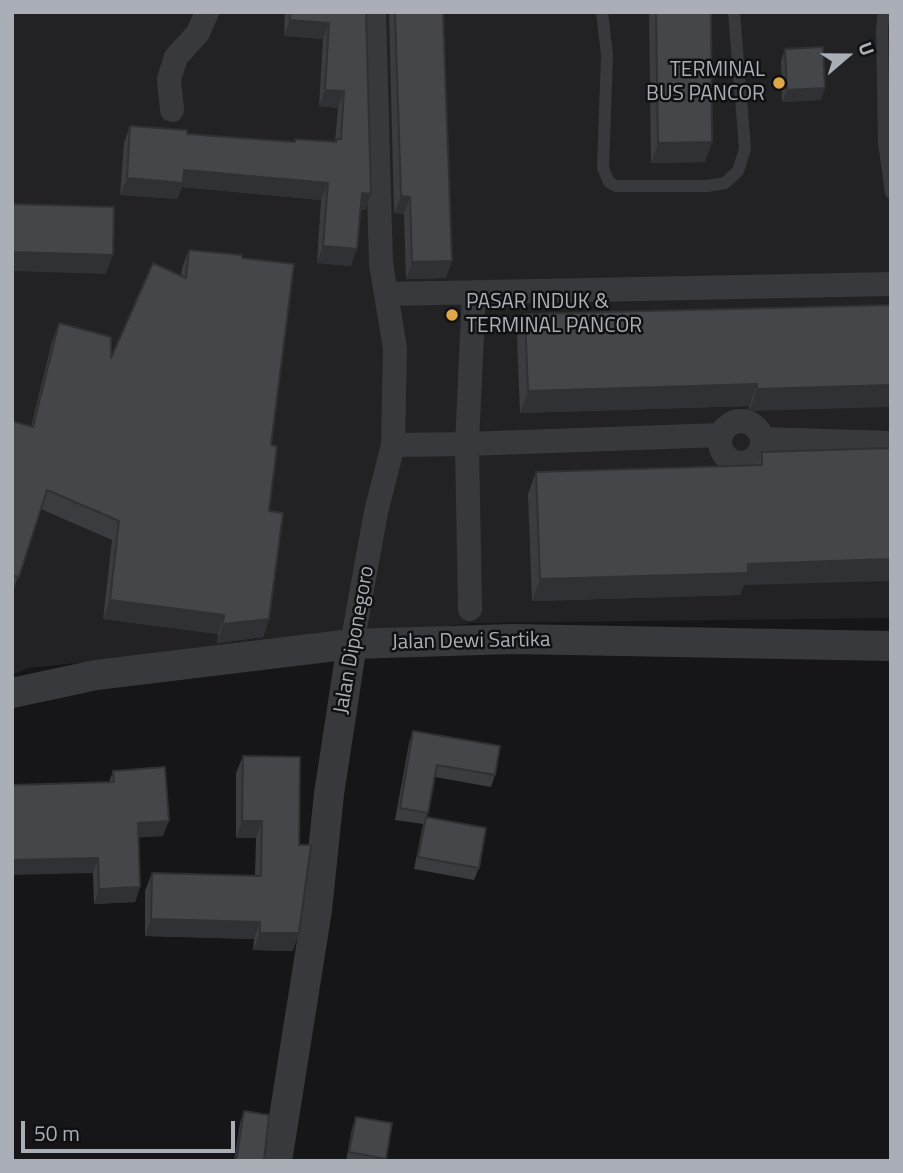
<!DOCTYPE html>
<html>
<head>
<meta charset="utf-8">
<style>
	body { margin:0 }
	#map { position:relative; width:903px; height:1173px; overflow:hidden; background:#161618; font-family:"Titillium Web",sans-serif }
	canvas { display:block }
	.frame { position:absolute; inset:0; border:14px solid #aaaeb6; pointer-events:none }
	.north { position:absolute; left:812px; top:21px; width:70px; height:70px; -webkit-text-stroke:5px #111113; paint-order:stroke; rotate:70deg; font-size:19px; font-weight:700; line-height:28px; text-align:center; color:#aaaeb6 }
	.north::after { content:''; display:block; margin:auto; width:24px; height:32px; background:#aaaeb6; clip-path:polygon(50% 0,100% 100%,50% 72%,0 100%) }
	.scale { position:absolute; left:21px; top:1121px; width:214px; height:32px; box-sizing:border-box; border:4px solid #aaaeb6; border-top:0; padding-left:9px; font-size:21px; line-height:24px; white-space:nowrap; color:#aaaeb6; -webkit-text-stroke:5px #111113; paint-order:stroke }
</style>
</head>
<body>
<div id="map">
<canvas width="903" height="1173"></canvas>
<div class="frame"></div>
<div class="north">U</div>
<div class="scale">50 m</div>
</div>
<script>
const c = document.querySelector('canvas').getContext('2d');
c.lineJoin = 'round';
function fillPath(path, color) { c.fillStyle = color; c.fill(path, 'evenodd'); }
const poly = rows => new Path2D(rows.map(r => 'M' + r).join(''));
function strokePath(path, color, width, dash) { c.strokeStyle = color; c.lineWidth = width; c.lineCap = dash ? 'butt' : 'round'; c.setLineDash(dash || []); c.stroke(path); }
function drawText(font, color, halo, rows, align = 'center') {
  c.font = font + ' "Titillium Web",sans-serif'; c.lineWidth = 5; c.setLineDash([]); c.textBaseline = 'middle'; c.strokeStyle = halo; c.fillStyle = color; for (const [text, x, y, turn = 0] of rows) {
    c.save(); c.translate(x, y); c.rotate((+turn || 0) * Math.PI / 180); c.textAlign = isNaN(turn) ? turn : align; if (halo) c.strokeText(text, 0, 0); c.fillText(text, 0, 0); c.restore();
  }
}
fillPath(poly([
	[12,12,891,12,891,618,475,623,28,668,12,675]
]), '#222225');
strokePath(poly([
	[602,12,607,55,603,168,609,182,616,186,707,186,725,183,738,171,745,149,734,12],
	[884,12,882,29,884,143,891,193]
]), '#38393c', 12);
strokePath(poly([
	[374,12,381,264,395,348,393,445],
	[172,110,169,79,176,57,198,33,207,12],
	[386,294,891,284],
	'720 442a21 21 0 1 1 42 0a21 21 0 1 1-42 0Z',
	[763,439,891,443],
	[470,609,467,444,474,292],
	[352,644,376,512,393,445,467,444,721,435]
]), '#38393c', 24);
strokePath(poly([
	[12,693,96,675,352,644,513,639,891,646],
	[277,1161,317,910,329,794,352,644]
]), '#38393c', 30);
fillPath(poly([
	[285,12,366,12,371,194,365,210,360,210,351,266,317,263,321,200,182,187,177,199,120,195,124,143,130,126,187,134,294,142,295,139,335,142,338,108,319,106,323,39,284,36],
	[389,12,443,12,446,278,406,279,404,214,394,213],
	[649,12,711,12,712,142,705,162,651,163],
	[785,49,821,100,782,102,781,61],
	[189,250,242,258,271,445,269,511,269,619,263,637,217,643,218,634,103,619,112,540,41,509,12,594,12,421,31,427,52,342,59,323,111,358,181,276,182,268],
	[891,305,749,411,749,406,520,413,517,336,525,314],
	[891,448,744,585,740,595,532,601,528,494,536,472,757,465,762,452],
	[413,731,495,775,491,787,435,777,427,817,479,868,474,880,414,869,423,824,395,820,409,743],
	[243,756,300,757,293,951,253,950,254,939,145,936,145,891,152,873,255,876,256,838,236,838,236,773],
	[113,771,163,836,138,837,140,887,135,902,94,904,93,873,109,782],
	[244,1111,264,1161,234,1161,240,1123],
	[356,1117,392,1123,385,1161,346,1161,352,1128]
]), '#3b3c40');
fillPath(poly([
	[290,20,329,23,323,39,284,36],
	[825,88,821,100,782,102,787,90],
	[325,90,344,91,338,108,319,106],
	[712,142,705,162,651,163,658,143],
	[184,170,328,183,321,200,182,187,177,199,120,195,127,178],
	[362,193,371,194,365,210,356,210],
	[401,196,410,197,404,214,394,213],
	[323,246,357,249,351,266,317,263],
	[12,252,113,255,106,274,12,271],
	[452,261,446,278,406,279,412,262],
	[757,384,749,406,520,413,528,391],
	[891,385,891,407,749,411,757,389],
	[891,559,891,581,744,585,740,595,532,601,540,579,748,564],
	[110,600,224,615,218,634,103,619],
	[269,619,263,637,217,643,223,624],
	[169,821,163,836,132,838,138,823],
	[242,821,262,821,256,838,236,838],
	[98,858,93,873,12,875,12,860],
	[140,887,135,902,94,904,99,889],
	[151,919,260,922,254,939,145,936],
	[260,933,299,933,293,951,253,950]
]), '#303134');
const building = poly([
	[290,12,366,12,371,194,362,193,357,249,323,246,328,183,184,170,183,183,127,178,130,126,187,130,187,134,295,142,295,139,336,142,337,139,341,139,344,91,325,90,329,23,290,20,290,12],
	[395,12,443,12,452,261,412,262,410,197,401,196,395,12],
	[656,12,711,12,712,142,658,143,656,12],
	[823,47,825,88,787,90,785,49,823,47],
	[12,204,114,207,113,255,12,252,12,204],
	[189,250,242,255,242,258,294,264,271,445,277,446,269,511,283,513,269,619,223,624,224,615,110,600,119,521,47,490,19,577,12,575,12,421,33,427,59,323,111,337,111,358,153,263,186,278,189,250],
	[891,305,891,385,757,389,757,384,528,391,525,314,891,305],
	[891,448,891,559,748,564,748,573,540,579,536,472,762,465,762,452,891,448],
	[413,731,500,746,495,775,437,765,428,813,400,808,413,731],
	[243,756,300,757,299,845,311,845,299,933,260,933,260,922,151,919,152,873,261,876,262,821,242,821,243,756],
	[165,767,169,821,138,823,140,887,99,889,98,858,12,860,12,785,114,782,113,771,165,767],
	[426,817,486,828,479,868,418,857,426,817],
	[244,1111,269,1115,264,1161,236,1161,244,1111],
	[356,1117,392,1123,386,1159,349,1152,356,1117]
]);
fillPath(building, '#45464a');
strokePath(building, '#303134', 2);
for (const [x, y, r, color] of [
	[779,83,7,"#dea648"],
	[452,315,7,"#dea648"]
]) { const dot = new Path2D(); dot.arc(x, y, r, 0, 2 * Math.PI); c.fillStyle = color; c.fill(dot); strokePath(dot, '#111113', 2.5); }
drawText('21px', '#aaaeb6', '#111113', [
	["TERMINAL",765,71],
	["BUS PANCOR",765,95],
	["PASAR INDUK &",466,303,"left"],
	["TERMINAL PANCOR",466,327,"left"]
], 'right');
drawText('21px', '#aaaeb6', '#111113', [
	["Jalan Diponegoro",355,640,-80],
	["Jalan Dewi Sartika",471,642,-1]
]);
</script>
</body>
</html>
